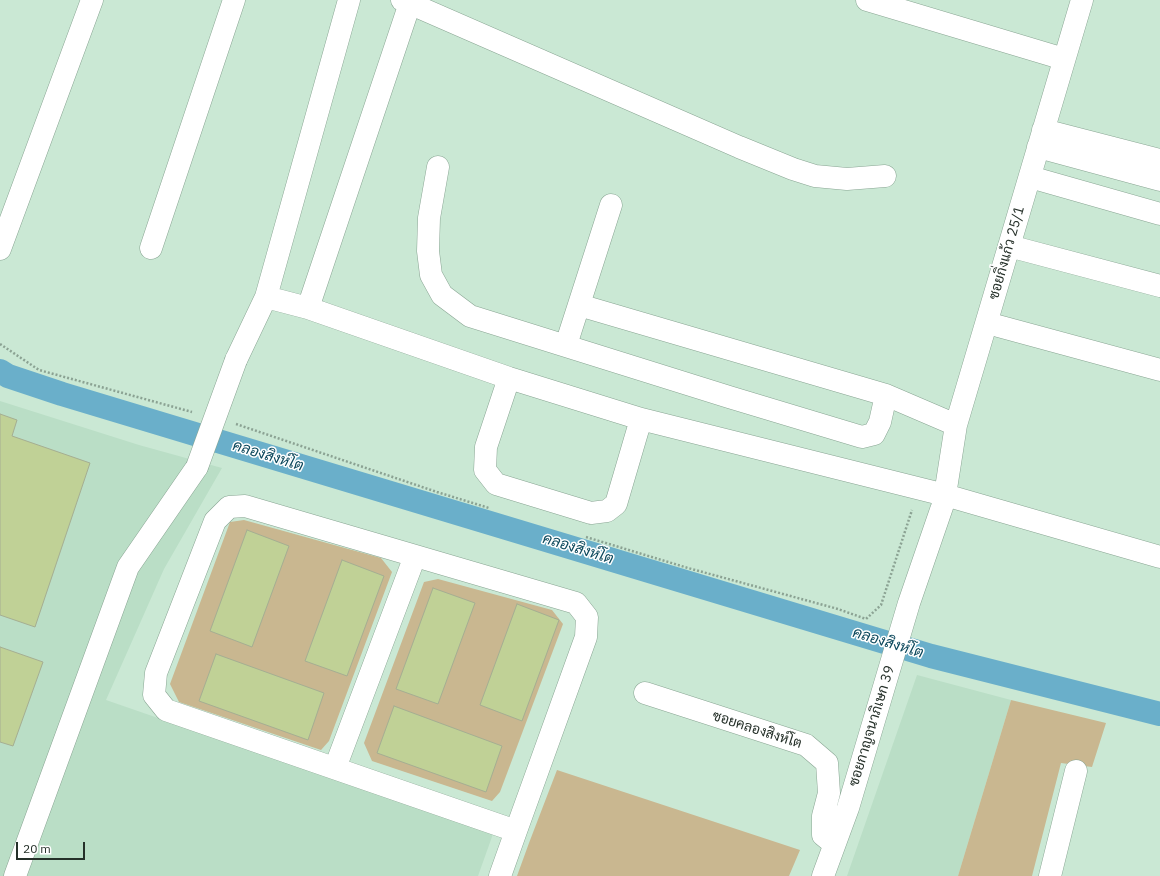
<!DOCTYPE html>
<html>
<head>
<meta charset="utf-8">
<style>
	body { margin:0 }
	#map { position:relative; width:1160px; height:876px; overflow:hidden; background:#cae8d4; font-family:"IBM Plex Sans",sans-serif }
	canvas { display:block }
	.scale { position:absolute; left:16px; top:842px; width:69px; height:18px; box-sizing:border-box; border:2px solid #253029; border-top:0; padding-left:5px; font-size:12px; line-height:14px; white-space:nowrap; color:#253029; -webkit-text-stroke:3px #fff; paint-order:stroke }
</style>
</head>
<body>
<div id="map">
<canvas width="1160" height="876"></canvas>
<div class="scale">20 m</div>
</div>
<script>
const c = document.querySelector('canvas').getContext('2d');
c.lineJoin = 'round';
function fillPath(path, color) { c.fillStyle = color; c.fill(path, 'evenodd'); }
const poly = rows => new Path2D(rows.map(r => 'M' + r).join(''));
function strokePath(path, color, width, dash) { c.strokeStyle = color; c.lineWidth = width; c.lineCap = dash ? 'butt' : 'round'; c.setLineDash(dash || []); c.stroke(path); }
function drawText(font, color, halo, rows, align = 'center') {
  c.font = font + ' "IBM Plex Sans",Sarabun,sans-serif'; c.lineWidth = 3; c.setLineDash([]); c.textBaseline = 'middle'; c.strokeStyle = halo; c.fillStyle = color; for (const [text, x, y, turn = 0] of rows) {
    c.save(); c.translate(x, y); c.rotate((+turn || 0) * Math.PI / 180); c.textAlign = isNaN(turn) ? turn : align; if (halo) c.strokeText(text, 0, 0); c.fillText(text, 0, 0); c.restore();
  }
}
fillPath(poly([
	[0,401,139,445,222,468,164,569,106,700,493,834,478,876,0,876],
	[917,675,1011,700,958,876,847,876]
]), '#badec6');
fillPath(poly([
	[244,520,381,558,392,572,329,741,321,750,179,702,170,684,230,522],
	[438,579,552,610,563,624,500,792,492,801,372,761,364,743,424,582],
	[1011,700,1106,723,1092,767,1061,763,1032,876,958,876],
	[557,770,800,850,789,876,517,876,529,843]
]), '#c9b790');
strokePath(poly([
	[0,371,8,376,62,394,931,656,1160,714]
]), '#6aafca', 24);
const building = poly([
	[0,414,17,420,12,436,90,463,35,627,0,615,0,414],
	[247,530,289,546,252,647,210,631,247,530],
	[342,560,384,576,347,676,305,661,342,560],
	[433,588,475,603,438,704,396,689,433,588],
	[517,604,559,620,522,721,480,705,517,604],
	[0,647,43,662,13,746,0,742,0,647],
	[216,654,324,693,308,740,199,701,216,654],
	[394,706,502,746,486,792,377,753,394,706]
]);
fillPath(building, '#c0d196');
strokePath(building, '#a5ae92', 1);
const minor = poly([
	[402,0,739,147,793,169,815,176,847,179,885,176],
	[867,0,1064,59],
	[1043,130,1160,160],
	[1038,147,1160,180],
	[438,167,429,218,428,251,431,275,442,295,470,316,729,397,862,437,874,434,880,422,886,395],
	[1030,177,1160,214],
	[1009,246,1160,286],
	[151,248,234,0],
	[0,249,92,0],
	[266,297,308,308,410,3],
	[579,305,886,395,956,425],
	[308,308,509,378,641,419,945,495,1160,557],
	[987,323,1160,370],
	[566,345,611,205],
	[236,360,266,297,349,0],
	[509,378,486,447,485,470,496,484,591,513,607,511,616,504,641,419],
	[645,693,806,745,827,763,829,793,823,816,823,835,834,844],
	[335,768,415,556],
	[15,876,128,567,197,467],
	[500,876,516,831,586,637,587,617,576,603,245,506,229,507,215,521,156,673,154,695,166,710,516,831],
	[823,876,848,808,909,603,942,507,945,495,956,425,1082,0],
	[1050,876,1076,771]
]);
strokePath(minor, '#89a593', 23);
strokePath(poly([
	[0,344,39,370,192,412],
	[236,424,437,492,489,508],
	[586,537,688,568,838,609,866,619,881,605,912,510]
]), '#8ba293', 2.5, [2, 2]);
strokePath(minor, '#fff', 22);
const minorBridge = poly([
	[197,467,236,360]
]);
strokePath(minorBridge, '#89a593', 23, []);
strokePath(minorBridge, '#fff', 22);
drawText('14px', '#253029', '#fff', [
	["ซอยกิ่งแก้ว 25/1",1007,253,-74],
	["ซอยกาญจนาภิเษก 39",872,726,-73],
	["ซอยคลองสิงห์โต",757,730,18]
]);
drawText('italic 15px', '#0d495d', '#fff', [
	["คลองสิงห์โต",268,456,17],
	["คลองสิงห์โต",578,549,17],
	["คลองสิงห์โต",888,643,17]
]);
</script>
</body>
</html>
